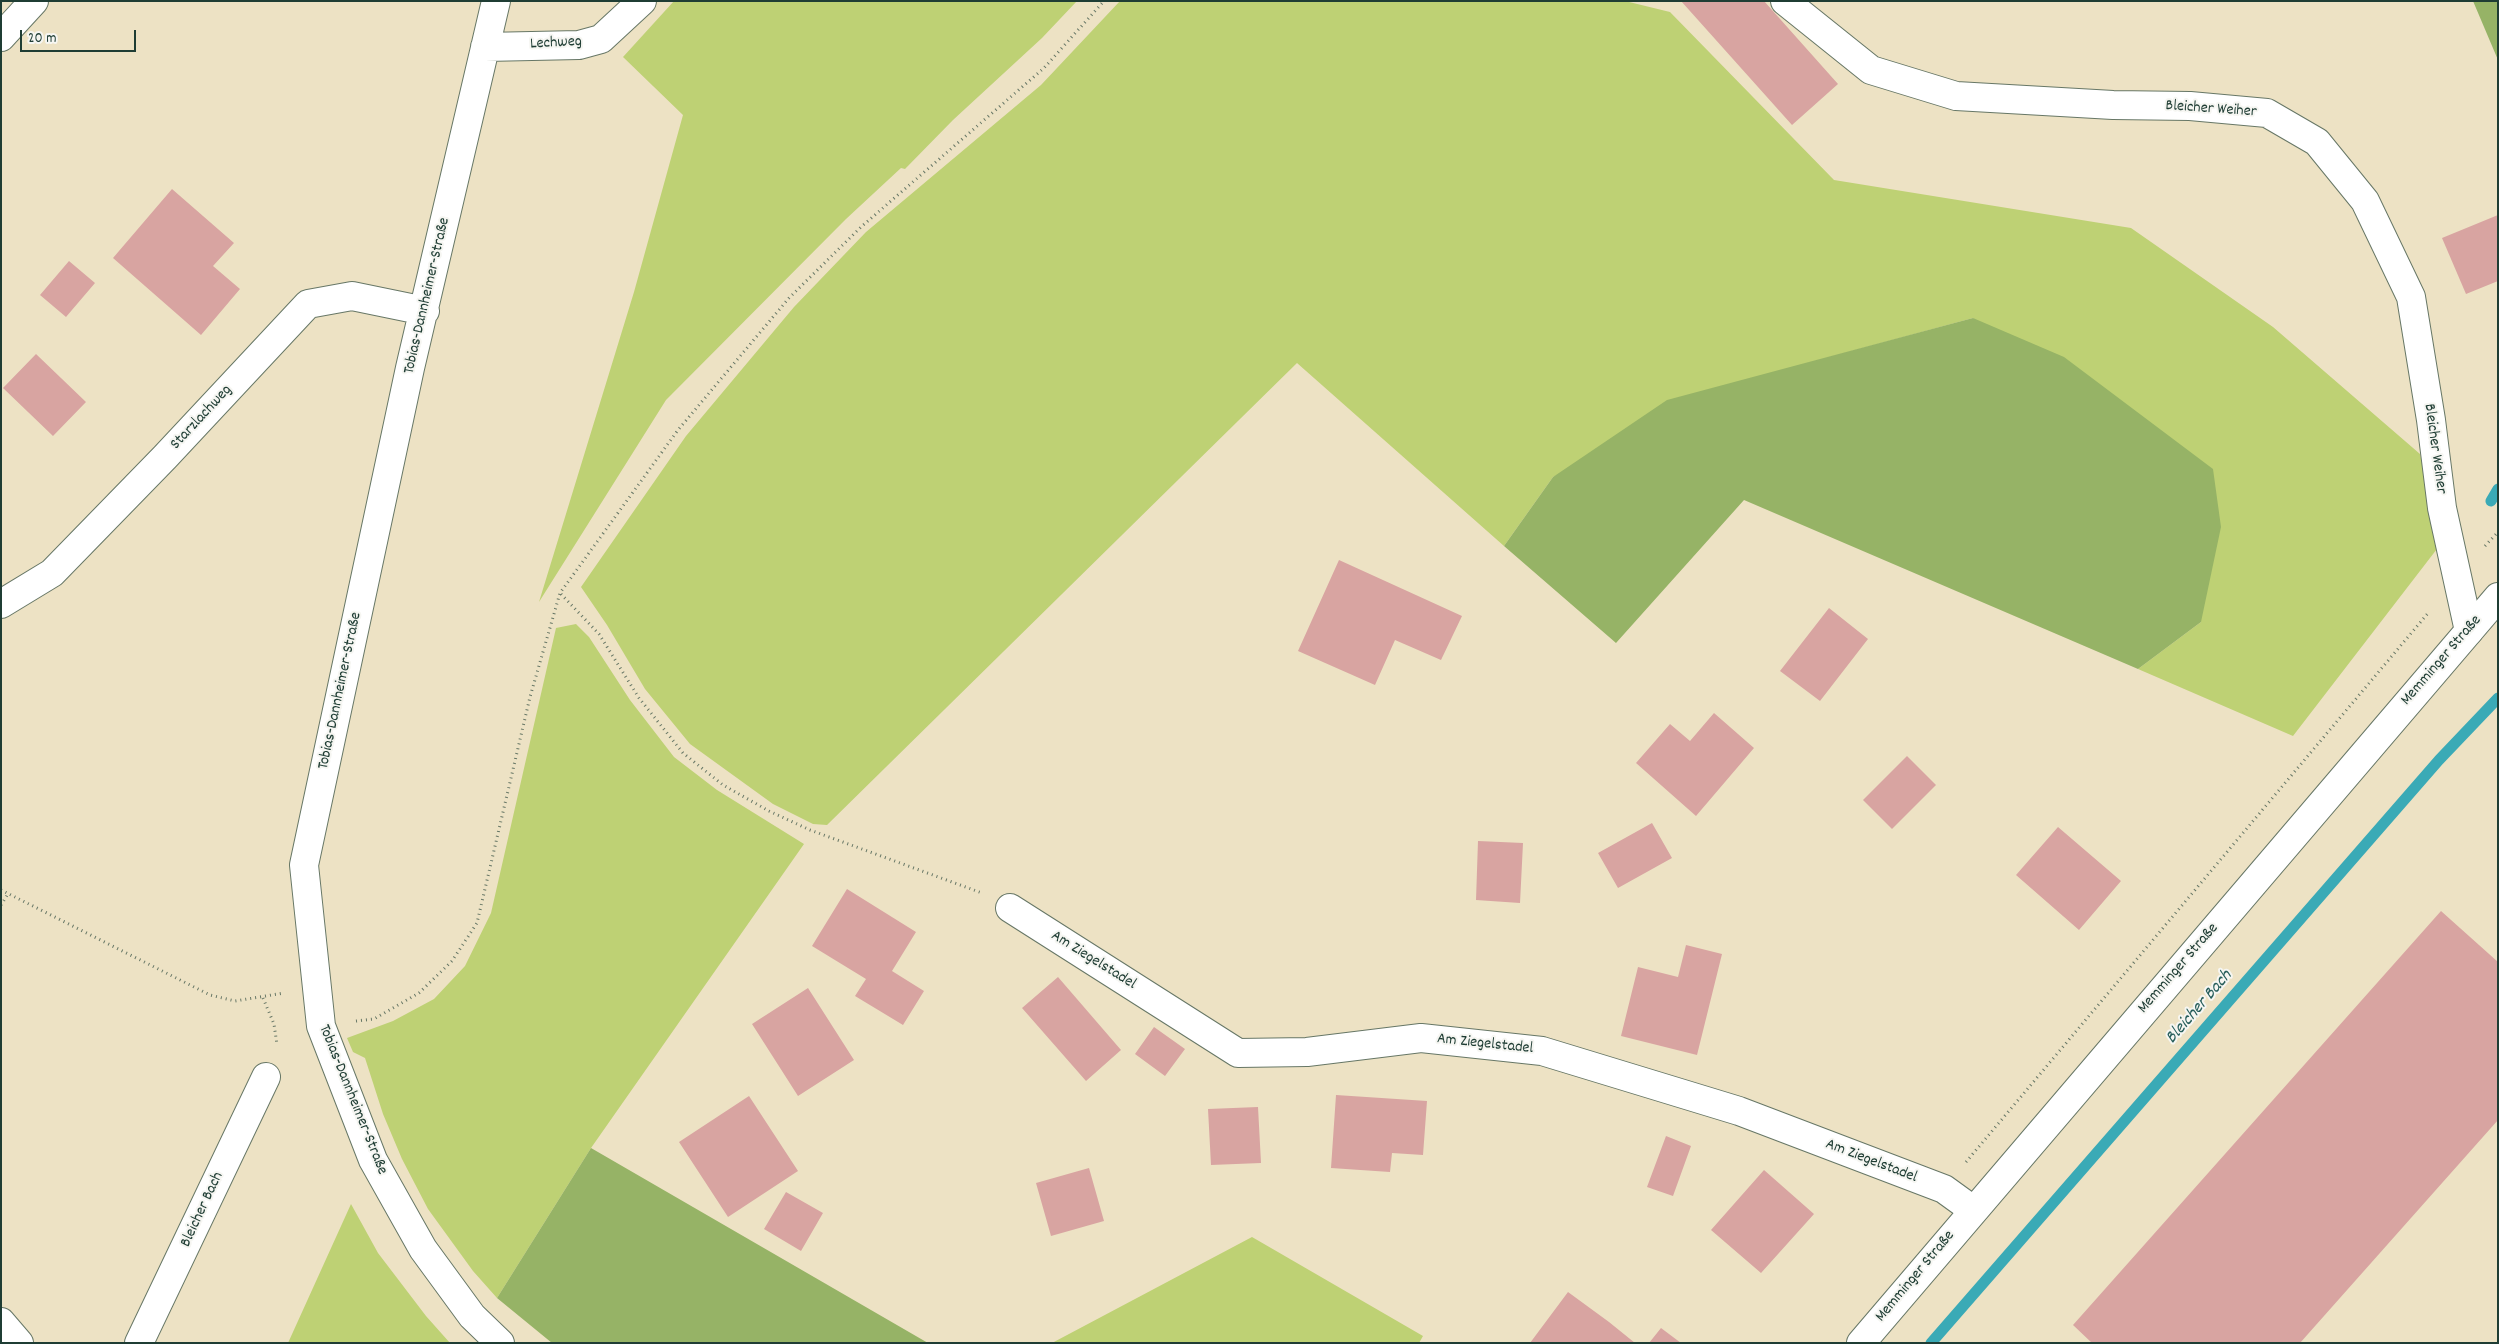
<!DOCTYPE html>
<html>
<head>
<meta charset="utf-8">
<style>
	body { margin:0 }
	#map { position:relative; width:2499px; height:1344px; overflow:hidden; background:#ede2c4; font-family:Dekko,sans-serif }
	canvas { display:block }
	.frame { position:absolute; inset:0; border:2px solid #1f3d34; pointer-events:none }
	.scale { position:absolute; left:20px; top:30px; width:116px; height:22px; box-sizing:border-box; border:2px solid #1f3d34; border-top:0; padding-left:6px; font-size:15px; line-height:18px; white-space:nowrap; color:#1f3d34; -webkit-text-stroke:4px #f6f6f2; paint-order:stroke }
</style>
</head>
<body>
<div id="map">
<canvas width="2499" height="1344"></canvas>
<div class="frame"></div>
<div class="scale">20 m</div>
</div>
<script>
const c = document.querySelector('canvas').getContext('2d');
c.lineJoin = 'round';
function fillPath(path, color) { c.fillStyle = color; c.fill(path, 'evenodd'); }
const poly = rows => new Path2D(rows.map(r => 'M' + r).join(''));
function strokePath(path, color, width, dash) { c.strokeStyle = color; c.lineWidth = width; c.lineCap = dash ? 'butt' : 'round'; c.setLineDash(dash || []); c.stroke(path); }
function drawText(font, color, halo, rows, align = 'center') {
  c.font = font + ' Dekko,sans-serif'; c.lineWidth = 4; c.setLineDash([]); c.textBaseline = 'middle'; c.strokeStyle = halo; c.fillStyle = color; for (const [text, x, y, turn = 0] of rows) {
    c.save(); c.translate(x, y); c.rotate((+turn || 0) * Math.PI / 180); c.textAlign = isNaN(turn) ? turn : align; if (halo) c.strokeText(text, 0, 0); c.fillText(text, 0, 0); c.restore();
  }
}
fillPath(poly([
	[674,1,1077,1,1042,38,953,120,905,169,901,168,846,219,666,400,539,602,634,292,683,115,623,57],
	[1120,1,1625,1,1670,12,1834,180,2131,228,2273,327,2420,454,2440,545,2293,736,2138,669,2201,622,1973,318,1775,372,1553,477,1504,546,1297,363,827,825,813,824,773,804,690,744,645,689,607,625,581,587,686,436,794,307,866,232,1041,85],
	[576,624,589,637,630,700,674,757,717,790,804,844,591,1148,497,1298,473,1271,428,1209,402,1159,383,1114,365,1058,353,1052,347,1038,393,1021,434,999,465,966,491,913,556,628],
	[351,1204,378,1253,426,1316,450,1343,288,1343],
	[1252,1237,1423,1336,1419,1343,1052,1343]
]), '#bed174');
fillPath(poly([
	[2473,1,2498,1,2498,60],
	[1973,318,2064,357,2213,469,2221,527,2201,622,2138,669,1744,500,1616,643,1504,546,1553,477,1667,400],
	[591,1148,928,1343,552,1343,497,1298]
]), '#96b366');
strokePath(poly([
	[2491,501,2498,489],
	[1931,1343,2439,760,2498,698]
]), '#3aaab6', 11);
fillPath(poly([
	[1681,1,1764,1,1838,84,1792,125],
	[172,189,234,243,213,266,240,289,201,335,113,258],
	[2498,215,2498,281,2466,294,2442,238],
	[69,261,95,283,66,317,40,295],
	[36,354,86,402,53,436,3,388],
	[1339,560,1462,616,1441,660,1395,640,1375,685,1298,651],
	[1829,608,1868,639,1820,701,1780,671],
	[1714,713,1754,748,1696,816,1636,763,1670,724,1690,741],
	[1907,756,1936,785,1892,829,1863,800],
	[1652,823,1672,858,1618,888,1598,853],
	[2058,827,2121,881,2079,930,2016,875],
	[1478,841,1523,843,1520,903,1476,900],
	[847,889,916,932,892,971,924,991,903,1025,855,996,866,979,812,946],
	[2441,911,2498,962,2498,1120,2300,1343,2092,1343,2073,1325],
	[1686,945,1722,954,1697,1055,1621,1036,1638,967,1678,977],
	[1058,977,1121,1050,1086,1081,1022,1008],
	[808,988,854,1060,798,1096,752,1024],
	[1154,1027,1185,1049,1165,1076,1135,1054],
	[1336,1095,1427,1101,1423,1155,1392,1153,1390,1172,1331,1168],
	[749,1096,798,1171,728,1217,679,1142],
	[1258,1107,1261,1163,1211,1165,1208,1109],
	[1666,1136,1691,1146,1673,1196,1647,1187],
	[1089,1168,1104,1221,1051,1236,1036,1183],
	[1764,1170,1814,1214,1761,1273,1711,1230],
	[786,1192,823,1213,801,1251,764,1229],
	[1568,1292,1609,1322,1635,1343,1530,1343],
	[1661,1328,1681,1343,1649,1343]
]), '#d8a4a1');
const street = poly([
	[496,1,410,368,304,865,321,1026,373,1160,423,1249,472,1316,500,1343],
	[1785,1,1871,70,1956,96,2113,105,2190,106,2267,113,2317,142,2365,201,2411,297,2431,420,2442,508,2469,631],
	[1,37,34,1],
	[485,47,579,45,601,39,642,1],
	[1,604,52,573,165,457,308,304,352,296,425,311],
	[1010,908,1238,1053,1307,1052,1421,1038,1542,1051,1739,1111,1944,1189,1973,1210],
	[1,1322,19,1343],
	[139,1343,266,1077]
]);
const secondary = poly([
	[1861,1343,2498,597]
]);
strokePath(street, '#677766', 30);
strokePath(secondary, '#677766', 30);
strokePath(poly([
	[2485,546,2498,532],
	[561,594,599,634,639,698,683,753,723,785,769,811,810,830,982,893],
	[1,890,210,995,235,1001,284,993],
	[1,905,8,894],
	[263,998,274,1024,277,1045],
	[356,1021,374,1019,419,993,452,961,477,923,530,697,560,593,678,430,789,298,861,227,1044,68,1104,1],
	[1966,1162,2429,612]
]), '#677766', 3, [1, 4]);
strokePath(street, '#fff', 28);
strokePath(secondary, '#fff', 28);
drawText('16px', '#1f3d34', '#f6f6f2', [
	["Lechweg",556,44,-3],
	["Bleicher Weiher",2211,110,4],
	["Tobias-Dannheimer-Straße",428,296,-77],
	["Starzlachweg",202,418,-47],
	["Bleicher Weiher",2434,449,82],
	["Memminger Straße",2442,661,-49],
	["Tobias-Dannheimer-Straße",341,691,-78],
	["Am Ziegelstadel",1093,961,32],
	["Memminger Straße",2179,969,-49],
	["Am Ziegelstadel",1485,1045,6],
	["Tobias-Dannheimer-Straße",352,1100,68],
	["Am Ziegelstadel",1871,1162,21],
	["Bleicher Bach",203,1210,-65],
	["Memminger Straße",1916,1277,-50]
]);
drawText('italic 18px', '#275e5b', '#f6f6f2', [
	["Bleicher Bach",2200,1008,-49]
]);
</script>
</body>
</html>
